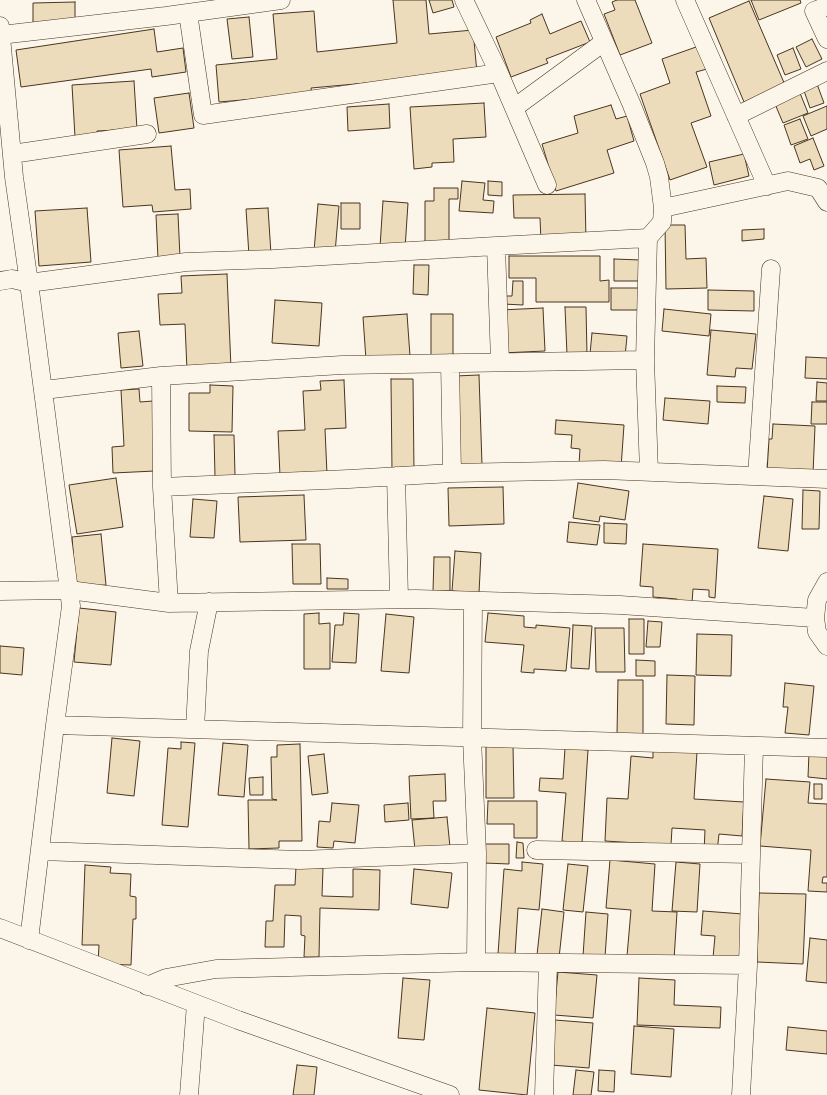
<!DOCTYPE html>
<html>
<head>
<meta charset="utf-8">
<style>
	body { margin:0 }
	canvas { display:block; background:#fbf6e9 }
</style>
</head>
<body>
<canvas width="827" height="1095"></canvas>
<script>
const c = document.querySelector('canvas').getContext('2d');
c.lineJoin = 'round';
function fillPath(path, color) { c.fillStyle = color; c.fill(path, 'evenodd'); }
const poly = rows => new Path2D(rows.map(r => 'M' + r).join(''));
function strokePath(path, color, width, dash) { c.strokeStyle = color; c.lineWidth = width; c.lineCap = dash ? 'butt' : 'round'; c.setLineDash(dash || []); c.stroke(path); }
const building = poly([
	[393,0,426,0,429,34,473,30,477,73,311,88,312,94,219,102,216,65,277,59,273,14,314,11,317,52,397,43,393,0],
	[429,0,452,0,454,7,433,13,429,0],
	[617,0,635,0,652,43,620,55,604,14,615,10,612,2,617,0],
	[751,0,800,0,801,3,759,20,751,0],
	[749,1,785,85,744,102,709,18,749,1],
	[75,2,75,23,33,24,33,3,75,2],
	[542,14,550,34,581,21,590,42,546,59,548,63,511,77,496,37,531,23,530,20,542,14],
	[249,17,253,57,232,59,227,19,249,17],
	[154,29,157,52,183,48,186,72,152,77,151,69,21,87,16,50,154,29],
	[812,39,822,59,806,67,796,47,812,39],
	[699,46,707,69,696,72,711,116,691,123,707,167,670,180,640,94,670,83,662,59,699,46],
	[793,48,801,69,785,75,777,55,793,48],
	[134,81,137,129,97,131,97,136,75,137,72,85,134,81],
	[817,84,824,103,810,108,803,88,817,84],
	[189,93,194,128,159,133,154,98,189,93],
	[800,93,808,113,783,123,775,104,800,93],
	[484,103,486,137,453,139,454,162,432,163,432,167,414,169,410,107,484,103],
	[389,104,390,128,348,131,347,107,389,104],
	[611,105,616,119,627,116,634,141,607,150,614,173,556,191,542,144,578,133,574,116,611,105],
	[827,106,827,129,811,136,803,116,827,106],
	[800,119,808,139,791,145,784,125,800,119],
	[813,138,824,166,814,170,810,159,800,163,794,146,813,138],
	[171,146,175,190,190,189,191,209,153,212,152,205,123,207,119,150,171,146],
	[744,154,749,176,714,185,709,162,744,154],
	[462,181,485,183,483,200,494,201,493,213,459,211,462,181],
	[488,181,502,182,502,196,488,195,488,181],
	[434,188,458,188,458,199,449,199,449,246,425,247,425,201,434,201,434,188],
	[585,194,586,240,541,241,540,218,514,218,513,195,585,194],
	[383,201,408,203,405,249,380,247,383,201],
	[341,203,360,203,360,229,341,229,341,203],
	[318,204,339,206,335,253,314,251,318,204],
	[87,208,91,262,39,266,35,211,87,208],
	[268,208,271,254,249,256,246,209,268,208],
	[178,214,180,257,158,259,156,215,178,214],
	[665,225,685,225,686,259,706,258,707,288,666,289,665,225],
	[764,229,764,239,742,241,742,230,764,229],
	[509,256,600,256,600,281,609,280,609,302,536,302,536,278,509,278,509,256],
	[614,259,641,260,640,281,614,281,614,259],
	[414,265,429,265,428,295,413,294,414,265],
	[227,274,231,368,187,370,185,324,160,325,158,294,182,293,181,276,227,274],
	[513,281,523,281,523,305,503,304,503,296,512,296,513,281],
	[611,288,641,288,641,310,611,310,611,288],
	[708,290,754,291,754,311,708,310,708,290],
	[275,300,322,303,319,346,272,343,275,300],
	[565,307,586,307,587,355,567,355,565,307],
	[543,308,545,351,501,353,500,310,543,308],
	[664,309,711,314,709,336,662,331,664,309],
	[407,314,410,356,366,360,363,317,407,314],
	[431,314,453,314,453,357,431,357,431,314],
	[711,330,756,334,752,369,736,368,735,377,707,375,711,330],
	[139,331,143,366,121,368,118,333,139,331],
	[592,333,627,336,625,357,590,354,592,333],
	[806,357,827,358,827,379,805,378,806,357],
	[479,375,482,465,457,466,455,376,479,375],
	[391,379,413,379,414,472,392,472,391,379],
	[344,380,346,428,325,429,327,474,280,476,278,431,305,430,303,391,321,390,320,381,344,380],
	[817,382,827,383,827,401,816,401,817,382],
	[210,385,233,386,232,432,189,431,189,393,210,393,210,385],
	[717,386,746,387,745,403,717,402,717,386],
	[139,389,140,402,153,401,155,471,113,473,112,447,124,446,121,390,139,389],
	[665,398,710,401,708,424,663,420,665,398],
	[812,402,827,402,827,424,811,424,812,402],
	[556,420,624,425,621,468,579,464,580,449,571,448,572,435,555,434,556,420],
	[773,424,815,426,813,474,767,472,769,439,772,439,773,424],
	[214,435,234,435,235,476,215,477,214,435],
	[116,478,123,527,77,534,69,485,116,478],
	[578,483,629,491,625,520,600,516,599,522,573,518,578,483],
	[503,487,504,524,449,526,448,488,503,487],
	[803,490,820,491,819,529,802,529,803,490],
	[304,495,306,540,240,542,238,497,304,495],
	[764,496,793,499,788,551,758,548,764,496],
	[193,499,217,501,214,538,190,537,193,499],
	[569,522,600,525,597,545,567,542,569,522],
	[604,523,627,524,626,544,604,543,604,523],
	[101,534,106,585,76,587,72,537,101,534],
	[292,544,320,544,321,584,293,584,292,544],
	[643,544,718,549,715,598,709,597,709,590,693,589,692,603,677,602,677,599,653,597,653,587,640,586,643,544],
	[455,551,481,553,479,593,452,591,455,551],
	[434,557,450,557,450,591,433,591,434,557],
	[327,578,348,579,348,589,327,589,327,578],
	[79,608,116,612,111,665,74,662,79,608],
	[319,613,319,624,330,623,330,669,304,669,304,614,319,613],
	[344,613,359,614,356,663,332,662,335,625,343,625,344,613],
	[488,613,524,616,524,627,536,628,536,625,570,628,566,671,534,669,534,673,521,672,524,645,485,642,488,613],
	[386,614,414,617,409,673,381,671,386,614],
	[629,619,644,619,644,654,629,654,629,619],
	[648,621,662,622,660,647,646,647,648,621],
	[573,625,592,626,589,669,571,668,573,625],
	[595,628,624,628,625,672,596,672,595,628],
	[697,634,732,635,731,676,696,675,697,634],
	[0,646,24,648,22,675,0,673,0,646],
	[636,660,655,661,655,676,636,676,636,660],
	[667,675,695,676,694,725,666,724,667,675],
	[618,680,643,680,643,735,617,734,618,680],
	[785,683,814,686,809,735,785,733,788,707,783,707,785,683],
	[112,738,140,741,134,796,107,793,112,738],
	[181,742,195,743,188,827,162,825,168,748,181,749,181,742],
	[223,743,248,745,244,797,218,795,223,743],
	[300,744,302,841,279,841,279,848,249,849,248,800,277,800,272,799,271,757,277,757,277,745,300,744],
	[513,745,514,798,486,798,486,746,513,745],
	[565,748,588,750,582,843,562,841,566,793,539,791,540,778,563,779,565,748],
	[653,750,697,752,694,799,744,802,742,836,719,834,717,852,704,852,705,830,672,828,671,845,605,841,607,798,628,799,631,756,653,758,653,750],
	[809,753,827,754,827,779,808,777,809,753],
	[324,754,328,793,312,795,308,756,324,754],
	[445,774,446,801,433,801,434,818,411,819,409,776,445,774],
	[263,777,263,795,250,795,249,778,263,777],
	[766,779,810,782,808,803,827,804,827,877,823,877,822,883,827,883,827,892,808,891,811,850,760,846,766,779],
	[814,784,822,784,822,799,814,799,814,784],
	[488,801,537,801,537,838,514,838,514,824,487,824,488,801],
	[332,803,359,805,355,843,334,841,333,848,317,847,319,821,330,822,332,803],
	[408,803,409,820,385,822,384,805,408,803],
	[447,817,450,847,415,850,412,820,447,817],
	[517,842,523,843,524,858,516,858,517,842],
	[485,844,509,844,509,864,484,863,485,844],
	[610,860,655,864,652,911,677,912,674,960,627,956,631,910,606,908,610,860],
	[522,862,543,864,539,910,518,908,515,955,498,954,504,869,522,871,522,862],
	[676,862,700,864,697,912,672,911,676,862],
	[568,864,588,866,583,912,563,910,568,864],
	[85,865,111,867,110,873,131,874,130,896,136,897,136,919,133,919,131,965,98,964,99,945,82,945,85,865],
	[296,867,323,868,322,896,353,897,353,869,380,870,379,910,320,908,319,957,304,957,305,936,301,935,301,916,285,915,284,947,265,947,266,921,273,921,275,885,295,885,296,867],
	[414,869,452,873,448,908,411,904,414,869],
	[759,893,806,894,803,964,757,962,759,893],
	[542,909,564,912,559,958,537,955,542,909],
	[703,911,743,914,739,960,713,958,715,936,701,935,703,911],
	[586,912,608,914,605,957,583,956,586,912],
	[810,938,827,940,827,983,806,981,810,938],
	[558,972,597,975,593,1018,554,1015,558,972],
	[403,978,430,980,424,1040,398,1038,403,978],
	[639,978,675,980,674,1005,721,1007,720,1028,637,1025,639,978],
	[487,1008,535,1013,527,1095,479,1090,487,1008],
	[555,1020,593,1023,589,1068,551,1065,555,1020],
	[634,1026,674,1029,671,1077,631,1074,634,1026],
	[788,1027,827,1031,827,1054,786,1050,788,1027],
	[297,1065,317,1067,314,1095,293,1095,297,1065],
	[576,1070,594,1072,591,1095,573,1095,576,1070],
	[599,1070,615,1071,614,1092,598,1091,599,1070]
]);
fillPath(building, '#ecdcbc');
strokePath(building, '#4a3520', 1);
const minor = poly([
	[586,0,631,103,655,163,659,177,663,208,788,181,818,188,827,202],
	[685,0,767,186],
	[827,6,814,11,827,39],
	[188,13,203,115,499,73,464,0],
	[0,26,14,177,29,283,186,262,273,259,496,246],
	[0,35,166,16,281,0],
	[499,73,547,185],
	[514,108,604,42],
	[736,116,827,71],
	[12,154,147,134],
	[0,281,12,279,29,283,71,606,55,725,827,748],
	[645,360,648,238],
	[500,362,496,246,648,238,662,222,663,208],
	[450,363,452,473],
	[161,376,342,365,645,360,649,472],
	[44,390,161,376,162,487,349,479,452,473,604,470,827,479],
	[396,476,399,598],
	[757,476,771,269],
	[162,487,169,603],
	[827,582,817,600,815,618,817,632,827,646],
	[0,591,69,590,169,603,416,599,620,605,815,618],
	[195,729,199,651,209,602],
	[536,850,750,854],
	[40,851,300,860,477,853],
	[0,928,238,1020,450,1095],
	[29,940,55,725],
	[476,962,748,965,741,1095],
	[748,965,754,746],
	[147,986,166,978,216,969,476,962,477,853,472,738,473,601],
	[189,1095,196,1004],
	[544,1095,548,963]
]);
strokePath(minor, '#4a3520', 19);
strokePath(minor, '#fbf6e9', 18);
</script>
</body>
</html>
